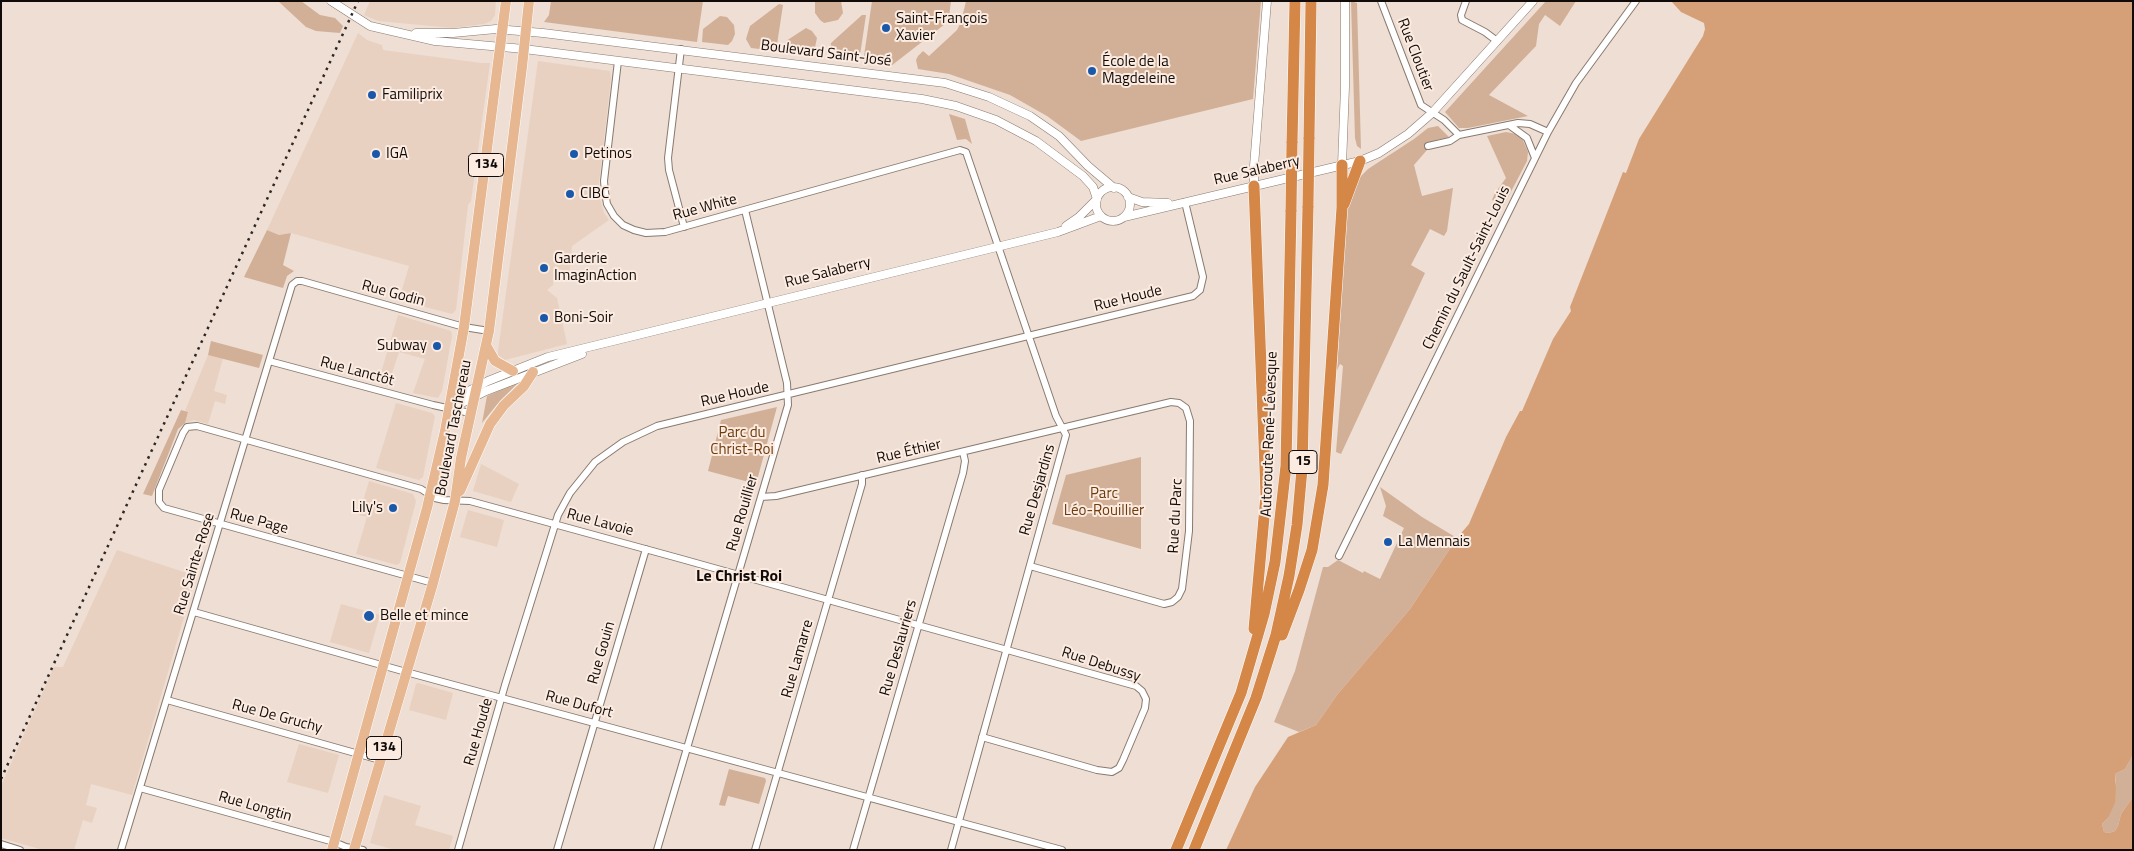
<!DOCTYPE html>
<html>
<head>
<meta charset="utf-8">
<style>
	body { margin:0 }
	#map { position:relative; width:2134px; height:851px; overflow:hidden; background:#efded3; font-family:"Titillium Web",sans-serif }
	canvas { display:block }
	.frame { position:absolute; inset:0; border:2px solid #100b08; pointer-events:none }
</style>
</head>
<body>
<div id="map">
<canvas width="2134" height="851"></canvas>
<div class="frame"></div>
</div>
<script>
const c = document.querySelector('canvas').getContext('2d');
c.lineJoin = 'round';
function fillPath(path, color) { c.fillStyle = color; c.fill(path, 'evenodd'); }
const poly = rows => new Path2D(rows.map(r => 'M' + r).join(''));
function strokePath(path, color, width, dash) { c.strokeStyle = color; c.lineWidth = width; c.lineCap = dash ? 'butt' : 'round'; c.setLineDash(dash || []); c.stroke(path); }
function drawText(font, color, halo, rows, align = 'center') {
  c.font = font + ' "Titillium Web",sans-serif'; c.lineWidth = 4; c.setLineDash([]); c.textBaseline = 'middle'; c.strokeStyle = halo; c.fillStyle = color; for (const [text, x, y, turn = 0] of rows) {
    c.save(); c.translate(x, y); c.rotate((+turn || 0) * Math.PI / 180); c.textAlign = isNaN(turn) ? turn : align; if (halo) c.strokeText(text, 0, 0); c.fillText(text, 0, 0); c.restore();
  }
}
fillPath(poly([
	[370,1,496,1,495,15,491,21,484,24,453,28,378,21,364,15],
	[358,33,367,40,382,45,383,50,481,63,490,63,471,201,468,205,456,310,452,314,399,300,409,266,291,233,279,235,267,230],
	[538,61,610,71,611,79,598,191,604,213,609,220,572,246,569,276,555,265,553,285,547,290,557,298,567,344,505,360,498,355,498,351],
	[398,315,451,331,452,336,442,391,438,398,413,393,425,359,399,352,388,386,378,383],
	[208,355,223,358,214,391,227,395,225,404,215,401,208,424,194,420,185,423,188,412,185,411],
	[396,403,432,413,435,416,423,477,419,480,376,468],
	[481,464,519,484,511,502,473,491],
	[369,481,413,494,416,501,400,563,397,565,356,554,367,517,359,515],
	[468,510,504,520,497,547,460,537],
	[117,550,196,576,132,795,91,784,86,805,97,808,92,823,83,820,74,850,43,850,1,838,1,786,54,667,63,667],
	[341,604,380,615,369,653,330,642],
	[418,683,453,693,446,720,409,710,416,684],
	[299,744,339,755,328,793,287,782],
	[384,795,421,806,415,825,453,836,449,850,395,850,370,843]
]), '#e8d1c1');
fillPath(poly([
	[278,1,301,1,320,15,335,18,343,26,340,33,316,31,306,27],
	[551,1,703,1,697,42,544,22,549,15],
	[815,1,841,1,843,13,838,20,824,23,820,20,815,13],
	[872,1,951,1,949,17,945,24,891,66,863,63],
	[966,1,1261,1,1253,99,1081,141,1047,116,1010,95,949,74,918,69,916,60,918,56,923,51,929,56,957,30,961,22],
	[1351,1,1357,3,1361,149,1357,146,1355,138],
	[1546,1,1576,1,1560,26,1545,15,1539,24,1536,46,1489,95,1528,116,1468,128,1459,128,1445,112],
	[779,4,783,5,776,51,751,48,746,39,750,26],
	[862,15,866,15,859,62,833,59,830,51,831,43],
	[720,16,727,17,734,25,735,34,732,41,728,45,702,42,703,29],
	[806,28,812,31,817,38,814,52,810,56,784,52,786,41],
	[949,114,965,119,972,144,966,139,957,140],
	[1438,126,1449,137,1425,143,1427,150,1414,165,1422,196,1453,188,1447,231,1444,236,1430,229,1411,265,1425,273,1341,454,1336,452,1343,366,1340,364,1337,370,1346,217,1350,201,1358,179,1368,169,1414,139,1428,128],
	[1506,132,1516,134,1522,138,1528,152,1527,161,1504,205,1492,200,1495,193,1506,178,1487,136],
	[267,230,279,235,291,233,283,265,294,271,287,276,283,288,244,277],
	[211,341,263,355,259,368,208,355],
	[519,382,499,402,482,423,487,396],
	[777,407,756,484,708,471,721,420],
	[181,410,188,412,185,423,178,429,152,496,143,494],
	[1141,457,1141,549,1052,524,1066,475],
	[1380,487,1422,517,1457,538,1410,609,1337,695,1316,725,1299,732,1274,722,1295,671,1323,567,1328,567,1338,560,1363,573,1364,571,1380,579,1404,528,1383,516,1386,506],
	[2133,755,2133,797,2121,814,2118,826,2115,831,2109,833,2104,832,2102,824,2108,818,2116,782,2115,774,2125,769],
	[729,769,765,778,766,781,759,804,728,796,725,806,719,805]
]), '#d2b098');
fillPath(poly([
	[1671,1,2133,1,2133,755,2125,769,2115,774,2116,788,2115,803,2108,818,2102,824,2104,832,2109,833,2115,831,2118,826,2121,814,2133,797,2133,850,1226,850,1255,787,1288,737,1316,725,1337,695,1410,609,1457,538,1469,524,1506,437,1520,411,1522,411,1553,339,1571,311,1570,307,1623,172,1626,173,1639,139,1703,36,1705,29,1704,23,1681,12]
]), '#d5a078');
const minor = poly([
	[1381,1,1421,105,1444,120,1459,135],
	[1466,1,1461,15,1462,20,1485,32,1497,41],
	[681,49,668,158,669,170,684,227],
	[618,61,604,181,605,192,607,204,614,216,623,225,634,230,646,233,665,232,960,150,966,152,1056,416,1066,435,951,850],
	[1509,125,1527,138,1535,158],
	[1428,146,1450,141,1459,135,1518,123,1530,124,1548,132],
	[269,361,433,405,470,413],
	[761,497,776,496,1171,402,1179,403,1186,408,1190,421,1189,531,1182,589,1178,597,1172,602,1164,604,1030,566],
	[1339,556,1548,132,1576,83,1636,1],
	[433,583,164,508,159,502,159,490,183,433,187,427,197,426,421,489,435,498,444,500,470,501,678,558,1136,686,1142,691,1146,699,1145,708,1123,760,1119,768,1112,772,1097,770,982,737],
	[194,612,406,672,1062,850],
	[167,700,380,760],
	[140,788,334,842,346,847,363,850],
	[1,844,20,850],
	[121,850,292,285,297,281,302,281,464,327,489,331],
	[458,850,505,685,558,515,570,493,595,462,623,442,657,426,1193,296,1200,290,1203,277,1185,202],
	[557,850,646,549],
	[657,850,788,405,787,383,745,210],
	[755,850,862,484,862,475],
	[853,850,963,473,965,461,963,452]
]);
const tertiary = poly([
	[331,1,370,26,435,41,524,49,818,86,922,99,956,106,996,120,1036,141,1083,176,1093,187,1097,199],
	[416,33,453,33,496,29,543,33,945,83,989,97,1030,116,1059,136,1088,166,1114,188],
	[1342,165,1345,87,1345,1],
	[1254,186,1254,166,1267,1],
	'1096 204a17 17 0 1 1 34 0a17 17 0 1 1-34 0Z',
	[1128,197,1142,202,1168,203],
	[1124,217,1360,161,1379,153,1408,134,1432,113,1533,1],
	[1066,226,1079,217,1097,199],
	[451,400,488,381,548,357,1058,232,1101,216],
	[450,409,486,391,582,354]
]);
const primary = poly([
	[487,347,495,361,513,371],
	[460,491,490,424,504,405,524,386,533,372],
	[332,850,427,508,445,431,464,327,506,1],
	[354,850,433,583,455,501,461,458,489,331,522,67,529,1]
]);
const motorway = poly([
	[1309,139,1311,1],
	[1292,143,1295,1],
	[1254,186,1266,495,1254,629],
	[1344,204,1360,161],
	[1282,635,1299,590,1312,550,1323,485,1342,208,1342,165],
	[1176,850,1241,693,1264,614,1275,562,1286,466,1291,210],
	[1194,850,1256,698,1276,635,1289,576,1297,525,1302,469,1308,206]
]);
strokePath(minor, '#897a6f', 8);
strokePath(tertiary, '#897a6f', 9);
strokePath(primary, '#fff', 11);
strokePath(motorway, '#fff', 12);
strokePath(minor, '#fff', 6);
strokePath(tertiary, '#fff', 8);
strokePath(primary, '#e6b791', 10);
strokePath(motorway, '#d58748', 11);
strokePath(poly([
	[1,779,358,1]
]), '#2d2622', 2.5, [2.5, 5]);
const motorwayBridge = poly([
	[1308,206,1309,139],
	[1291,210,1292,143]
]);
strokePath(motorwayBridge, '#fff', 12, []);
strokePath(motorwayBridge, '#d58748', 11);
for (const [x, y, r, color] of [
	[886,28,5,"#1a59aa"],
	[1092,71,5,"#1a59aa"],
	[372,95,5,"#1a59aa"],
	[376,154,5,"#1a59aa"],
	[574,154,5,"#1a59aa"],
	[570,194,5,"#1a59aa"],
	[544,268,5,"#1a59aa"],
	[544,318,5,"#1a59aa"],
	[437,346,5,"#1a59aa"],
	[393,508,5,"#1a59aa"],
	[1388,542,5,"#1a59aa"],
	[369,616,6,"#1a59aa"]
]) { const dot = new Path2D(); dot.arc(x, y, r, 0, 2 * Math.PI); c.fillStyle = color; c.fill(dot); strokePath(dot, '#fcebe0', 2); }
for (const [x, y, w] of [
	[486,165,35],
	[1303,462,28],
	[384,748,35]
]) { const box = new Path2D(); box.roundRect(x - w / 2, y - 11.5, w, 23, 4); c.fillStyle = '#fcebe0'; c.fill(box); strokePath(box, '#100b08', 1); }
drawText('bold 14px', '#100b08', null, [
	["134",486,165],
	["15",1303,462],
	["134",384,748]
]);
drawText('15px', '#100b08', '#fcebe0', [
	["Saint-François",896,19],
	["Xavier",896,36],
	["École de la",1102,62],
	["Magdeleine",1102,79],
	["Familiprix",382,95],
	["IGA",386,154],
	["Petinos",584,154],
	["CIBC",580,194],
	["Garderie",554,259],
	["ImaginAction",554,276],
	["Boni-Soir",554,318],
	["Subway",427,346,"right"],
	["Lily's",383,508,"right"],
	["La Mennais",1398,542],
	["Belle et mince",380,616]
], 'left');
drawText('15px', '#100b08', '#fcebe0', [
	["Boulevard Saint-José",826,54,7],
	["Rue Cloutier",1415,55,69],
	["Rue Salaberry",1257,171,-13],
	["Rue White",705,208,-15],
	["Chemin du Sault-Saint-Louis",1467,268,-64],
	["Rue Salaberry",828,273,-14],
	["Rue Godin",393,294,15],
	["Rue Houde",1128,299,-14],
	["Rue Lanctôt",357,372,15],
	["Rue Houde",735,395,-13],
	["Boulevard Taschereau",454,428,-79],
	["Autoroute René-Lévesque",1270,434,-88],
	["Rue Éthier",909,452,-13],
	["Rue Desjardins",1038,490,-74],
	["Rue Rouillier",743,513,-74],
	["Rue du Parc",1176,516,-87],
	["Rue Page",259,522,15],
	["Rue Lavoie",600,523,15],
	["Rue Sainte-Rose",195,564,-73],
	["Rue Deslauriers",899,648,-74],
	["Rue Gouin",602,653,-74],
	["Rue Lamarre",798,659,-74],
	["Rue Debussy",1101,665,18],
	["Rue Dufort",579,705,15],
	["Rue De Gruchy",277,717,15],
	["Rue Houde",479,732,-74],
	["Rue Longtin",255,807,16]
]);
drawText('15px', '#6e3b0c', '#fcebe0', [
	["Parc du",742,433],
	["Christ-Roi",742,450],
	["Parc",1104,494],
	["Léo-Rouillier",1104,511]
]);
drawText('bold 16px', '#100b08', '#fcebe0', [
	["Le Christ Roi",739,577]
]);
</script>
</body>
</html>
